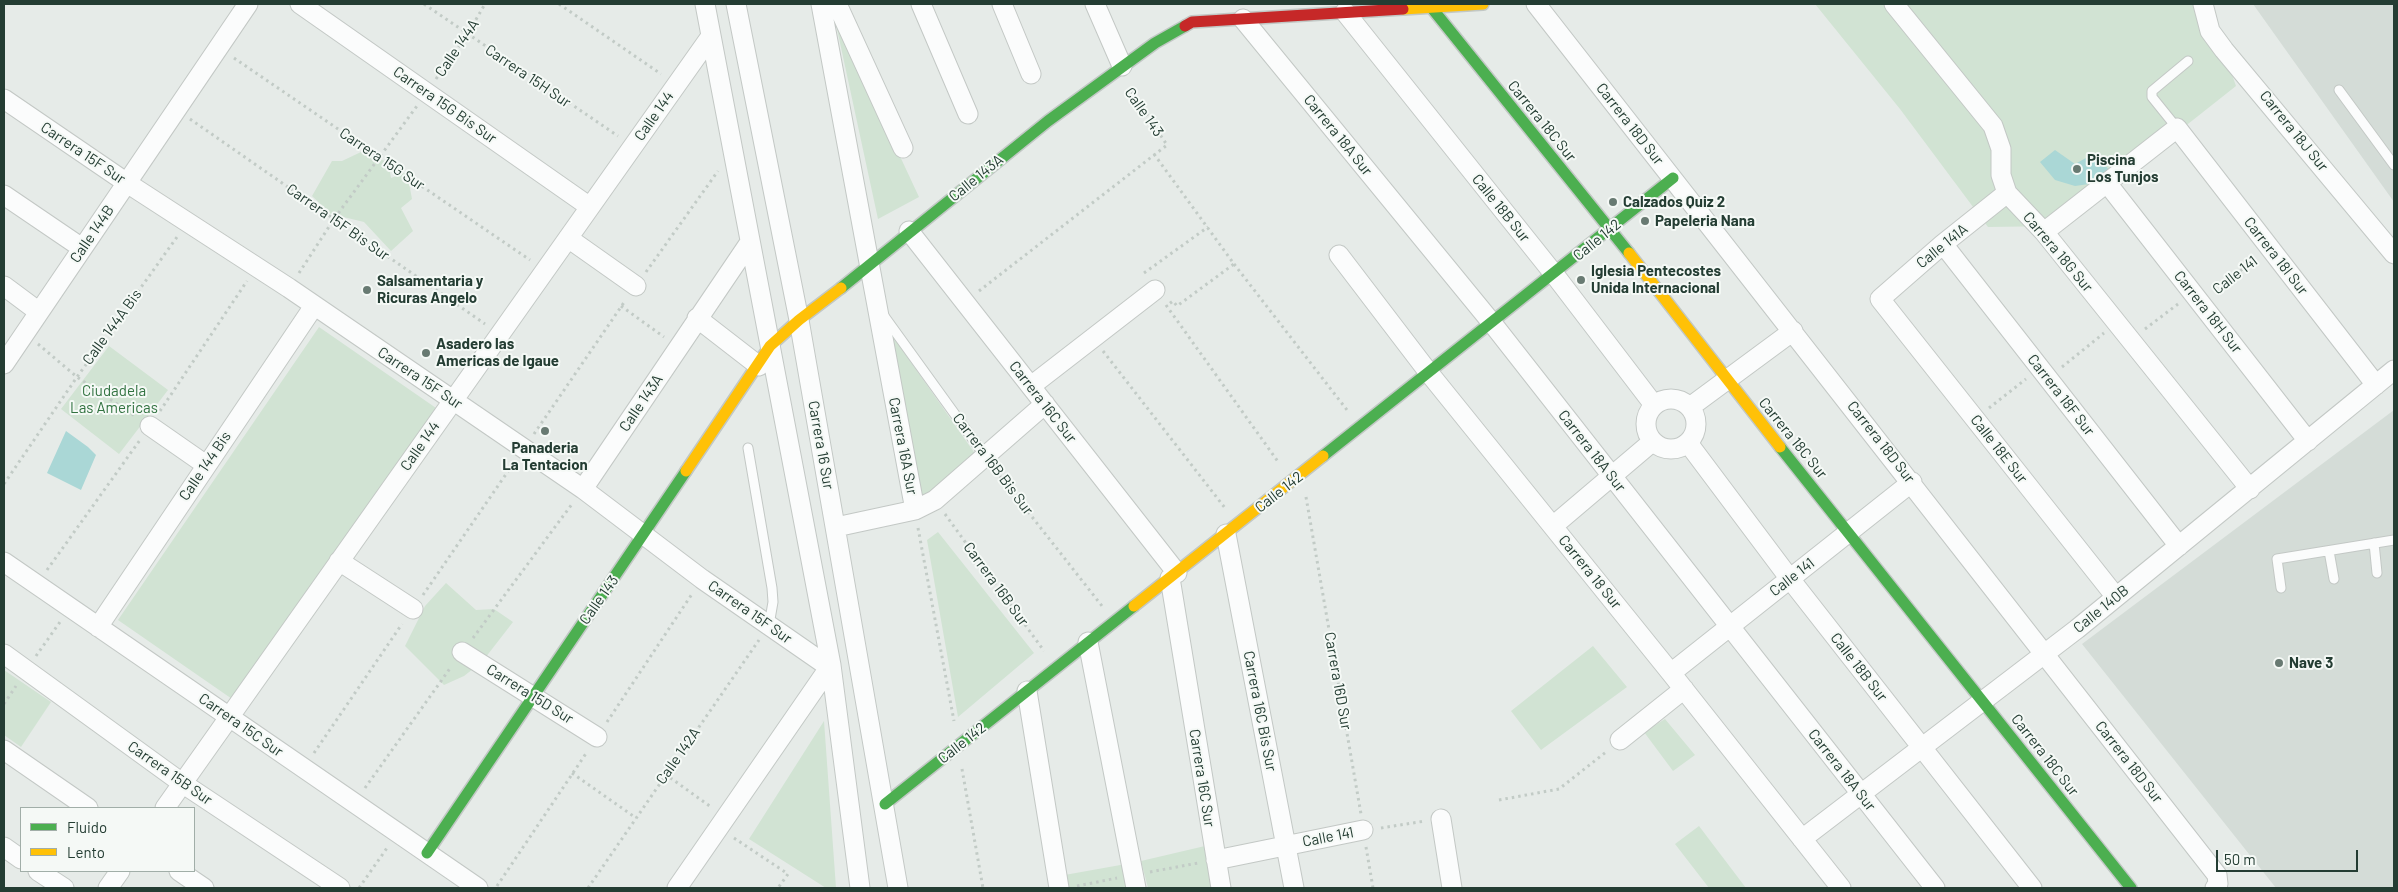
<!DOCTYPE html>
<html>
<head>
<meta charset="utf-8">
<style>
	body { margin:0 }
	#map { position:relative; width:2398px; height:892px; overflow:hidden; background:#e6ebe8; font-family:Barlow,sans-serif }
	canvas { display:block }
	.frame { position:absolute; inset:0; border:5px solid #243d33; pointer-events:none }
	.legend { position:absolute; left:20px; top:807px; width:175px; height:65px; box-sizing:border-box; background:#f5f9f6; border:1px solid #a1aea8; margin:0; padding:6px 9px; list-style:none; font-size:15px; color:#243d33 }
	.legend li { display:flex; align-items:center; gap:10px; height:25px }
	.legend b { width:25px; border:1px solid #a1aea8 }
	.scale { position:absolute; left:2216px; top:850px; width:142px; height:22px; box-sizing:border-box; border:2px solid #243d33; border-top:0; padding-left:6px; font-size:15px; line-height:18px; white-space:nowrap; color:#243d33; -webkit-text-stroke:4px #f5f9f6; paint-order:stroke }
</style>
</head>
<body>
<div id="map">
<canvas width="2398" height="892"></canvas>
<div class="frame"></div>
<ul class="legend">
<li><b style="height:6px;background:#4caf50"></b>Fluido</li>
<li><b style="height:6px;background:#ffc107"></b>Lento</li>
</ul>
<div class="scale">50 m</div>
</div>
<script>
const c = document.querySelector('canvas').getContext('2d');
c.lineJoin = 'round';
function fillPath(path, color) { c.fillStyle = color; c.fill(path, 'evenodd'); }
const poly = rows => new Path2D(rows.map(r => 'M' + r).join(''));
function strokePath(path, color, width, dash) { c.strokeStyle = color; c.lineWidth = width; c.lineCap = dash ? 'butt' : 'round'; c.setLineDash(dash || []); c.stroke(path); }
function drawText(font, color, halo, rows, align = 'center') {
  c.font = font + ' Barlow,sans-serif'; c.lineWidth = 4; c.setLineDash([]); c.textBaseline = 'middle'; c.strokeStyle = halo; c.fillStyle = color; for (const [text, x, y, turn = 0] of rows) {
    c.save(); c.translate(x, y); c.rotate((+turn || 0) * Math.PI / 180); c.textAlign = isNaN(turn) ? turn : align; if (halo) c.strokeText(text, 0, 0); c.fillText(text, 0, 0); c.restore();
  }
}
fillPath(poly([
	[2253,4,2394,4,2394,202],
	[2394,410,2394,888,2276,888,2082,644]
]), '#d4dcd7');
fillPath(poly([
	[1815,4,2207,4,2236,86,2059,226,1988,227,1900,109],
	[834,15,919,197,878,219],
	[361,152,388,162,391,178,407,172,412,199,401,208,413,231,391,251,364,222,331,214,312,196,332,161,342,161],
	[319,327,436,408,235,701,118,620],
	[889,331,976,455,920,499],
	[109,346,168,390,119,454,61,409],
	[938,532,1034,653,958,717,927,540],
	[446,583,476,610,494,609,513,622,482,662,464,676,444,685,405,646,425,606],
	[1593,646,1627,687,1541,750,1511,711],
	[4,670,51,702,21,747,4,735],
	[1665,719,1695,755,1673,771,1644,732],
	[824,721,836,888,826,888,749,839],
	[1699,826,1746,888,1709,888,1675,844],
	[1205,846,1215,888,1148,888,1141,861],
	[1126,864,1130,888,1062,888,1059,876]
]), '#d1e3d3');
fillPath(poly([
	[2055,150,2075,164,2095,153,2109,170,2089,184,2075,186,2055,180,2040,162],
	[66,431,88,447,96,455,81,490,47,473]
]), '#aad7d6');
const lane = poly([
	[2339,90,2394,165],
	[2177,128,2152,97,2152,91,2188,61],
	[884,316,985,456],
	[748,448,772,588,773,602,769,625],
	[2374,543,2377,573],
	[2329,551,2334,579],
	[2281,588,2277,559,2394,540]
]);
const street = poly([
	[300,4,590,207],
	[705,4,831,665,860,888],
	[736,4,799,320,898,888],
	[821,4,915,510],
	[837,4,903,148],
	[921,4,968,114],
	[1002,4,1031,74],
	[1095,4,1122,66],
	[1536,4,2217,875,2218,884,2215,888],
	[1894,4,1993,126,2001,149,2001,175,2007,193,2044,232,2250,489],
	[2203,4,2210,31,2224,50,2394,254],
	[1345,12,1554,274,1654,405],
	[1243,19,1492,323,1935,888],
	[4,99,127,183,289,288,583,489,702,579,829,667],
	[2107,183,2308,441],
	[2007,193,1943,244,1880,299,2116,597],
	[4,195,82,248],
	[909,231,1177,573],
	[2044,232,2177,128,2376,385],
	[568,238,636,286],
	[1943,244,2179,546],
	[1339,255,1429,373,1671,673,1841,888],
	[4,286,39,312],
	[697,318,759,366],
	[4,364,248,4],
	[1031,386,1155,290],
	'1646 424a25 25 0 1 1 50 0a25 25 0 1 1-50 0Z',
	[1690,407,1793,331],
	[150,426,206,465],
	[1688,443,1790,579,2032,888],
	[583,489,750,242],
	[1553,526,1652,442],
	[836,527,915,510,935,500,1045,404],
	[1226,534,1294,888],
	[339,561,413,609],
	[4,562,478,888],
	[1170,578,1221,888],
	[98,627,314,306],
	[1088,642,1136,888],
	[462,652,597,737],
	[4,654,182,783,340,888],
	[1671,673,1912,482],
	[1027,691,1059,888],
	[1620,740,1684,689],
	[4,750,88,808],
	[165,808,711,36],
	[1441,819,1452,888],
	[1802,839,2077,629,2394,370],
	[4,847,21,859],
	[1216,860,1363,830],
	[38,871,64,888],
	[179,871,204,888],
	[108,888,120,871],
	[677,888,831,665]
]);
const fast = poly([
	[1431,7,1629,253],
	[841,288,1048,121,1155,43,1185,26],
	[1780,447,2131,888],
	[1323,456,1673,178],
	[885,804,1134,606],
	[427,853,686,471]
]);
const slow = poly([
	[1403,9,1483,4],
	[1629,253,1780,447],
	[686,471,770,346,799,320,841,288],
	[1134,606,1323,456]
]);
const jam = poly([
	[1185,26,1192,22,1403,9]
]);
strokePath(lane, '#c3c8c5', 11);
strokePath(street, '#c3c8c5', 21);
strokePath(fast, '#c2c8c5', 14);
strokePath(slow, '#c2c8c5', 14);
strokePath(jam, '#c2c8c5', 14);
strokePath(poly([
	[424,4,618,136],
	[559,4,661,74],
	[234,58,530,260],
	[436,79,467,35,485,4],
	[190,119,485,324],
	[1154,154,1234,264,1177,306,1173,301,1169,304],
	[1234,264,1347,410],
	[646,272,718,171],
	[299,273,334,219,417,106],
	[1144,273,1208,227],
	[979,291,1167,145,1129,88],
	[2215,291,2255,259],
	[1166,305,1279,463],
	[621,306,664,337],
	[2145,329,2178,304],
	[38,344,77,377,135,416],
	[1103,351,1225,508],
	[2062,367,2104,333],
	[1989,408,2026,379],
	[160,411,247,281],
	[534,434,625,301],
	[996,471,1102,606],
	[4,484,77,377,177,237],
	[1306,497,1361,814],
	[945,514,1044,651],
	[918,528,954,721],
	[47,570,140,440],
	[423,595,513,464],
	[473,638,572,504],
	[36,656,60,622],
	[4,704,16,686],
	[607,722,692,594],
	[314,753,402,624],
	[962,769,983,888],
	[572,773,636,818],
	[665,774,711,807],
	[365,788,451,667],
	[1499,800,1559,789,1606,752],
	[1381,828,1425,821],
	[734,838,788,874,778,888],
	[1366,847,1373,888],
	[1150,872,1198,863],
	[497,886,587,752],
	[1077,886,1117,878],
	[359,888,387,848],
	[588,888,759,640]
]), '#c2cbc6', 3, [2.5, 4]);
strokePath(lane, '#fbfcfc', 9);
strokePath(street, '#fbfcfc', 19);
strokePath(fast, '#4caf50', 11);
strokePath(slow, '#ffc107', 11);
strokePath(jam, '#c62828', 11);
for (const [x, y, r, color] of [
	[2077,169,5,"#687a72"],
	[1613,202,5,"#687a72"],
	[1645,221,5,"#687a72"],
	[1581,280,5,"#687a72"],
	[367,290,5,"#687a72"],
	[426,353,5,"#687a72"],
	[545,431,5,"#687a72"],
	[2279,663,5,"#687a72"]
]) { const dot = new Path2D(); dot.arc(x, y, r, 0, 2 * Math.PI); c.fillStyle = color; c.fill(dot); strokePath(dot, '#f5f9f6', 2); }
drawText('15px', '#243d33', '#f5f9f6', [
	["Calle 144A",457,48,-56],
	["Carrera 15H Sur",528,76,34],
	["Carrera 15G Bis Sur",445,105,35],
	["Calle 143",1144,112,55],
	["Calle 144",654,116,-55],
	["Carrera 18C Sur",1542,121,51],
	["Carrera 18D Sur",1630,124,52],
	["Carrera 18J Sur",2294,131,51],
	["Carrera 18A Sur",1338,135,51],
	["Carrera 15F Sur",83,153,34],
	["Carrera 15G Sur",382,159,34],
	["Calle 143A",976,178,-39],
	["Calle 18B Sur",1501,208,51],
	["Carrera 15F Bis Sur",338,222,35],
	["Calle 144B",92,234,-56],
	["Calle 142",1597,240,-39],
	["Calle 141A",1942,246,-39],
	["Carrera 18G Sur",2058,252,50],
	["Carrera 18I Sur",2276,256,52],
	["Calle 141",2235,275,-38],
	["Carrera 18H Sur",2208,312,52],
	["Calle 144A Bis",112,327,-54],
	["Carrera 15F Sur",420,378,34],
	["Carrera 18F Sur",2061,395,52],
	["Carrera 16C Sur",1043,402,52],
	["Calle 143A",641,403,-56],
	["Carrera 18C Sur",1793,438,51],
	["Carrera 18D Sur",1881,442,52],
	["Carrera 16 Sur",821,445,80],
	["Calle 144",420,446,-55],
	["Carrera 16A Sur",903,446,79],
	["Calle 18E Sur",1999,449,52],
	["Carrera 18A Sur",1592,451,52],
	["Carrera 16B Bis Sur",993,464,53],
	["Calle 144 Bis",205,466,-56],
	["Calle 142",1279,492,-38],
	["Carrera 18 Sur",1590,572,51],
	["Calle 141",1792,577,-38],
	["Carrera 16B Sur",996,584,54],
	["Calle 143",599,600,-55],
	["Calle 140B",2101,609,-39],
	["Carrera 15F Sur",750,612,35],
	["Calle 18B Sur",1859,667,52],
	["Carrera 16D Sur",1338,681,80],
	["Carrera 15D Sur",530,694,32],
	["Carrera 16C Bis Sur",1260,711,79],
	["Carrera 15C Sur",241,725,35],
	["Calle 142",962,743,-38],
	["Carrera 18C Sur",2045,755,52],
	["Calle 142A",678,756,-55],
	["Carrera 18D Sur",2129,762,52],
	["Carrera 18A Sur",1842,770,52],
	["Carrera 15B Sur",170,773,35],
	["Carrera 16C Sur",1202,778,81],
	["Calle 141",1328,837,-11]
]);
drawText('bold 15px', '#243d33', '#f5f9f6', [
	["Piscina",2087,160],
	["Los Tunjos",2087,177],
	["Calzados Quiz 2",1623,202],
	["Papeleria Nana",1655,221],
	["Iglesia Pentecostes",1591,271],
	["Unida Internacional",1591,288],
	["Salsamentaria y",377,281],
	["Ricuras Angelo",377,298],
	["Asadero las",436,344],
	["Americas de Igaue",436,361],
	["Panaderia",545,448,"center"],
	["La Tentacion",545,465,"center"],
	["Nave 3",2289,663]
], 'left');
drawText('15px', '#317240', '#f5f9f6', [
	["Ciudadela",114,391],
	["Las Americas",114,408]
]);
</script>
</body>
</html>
